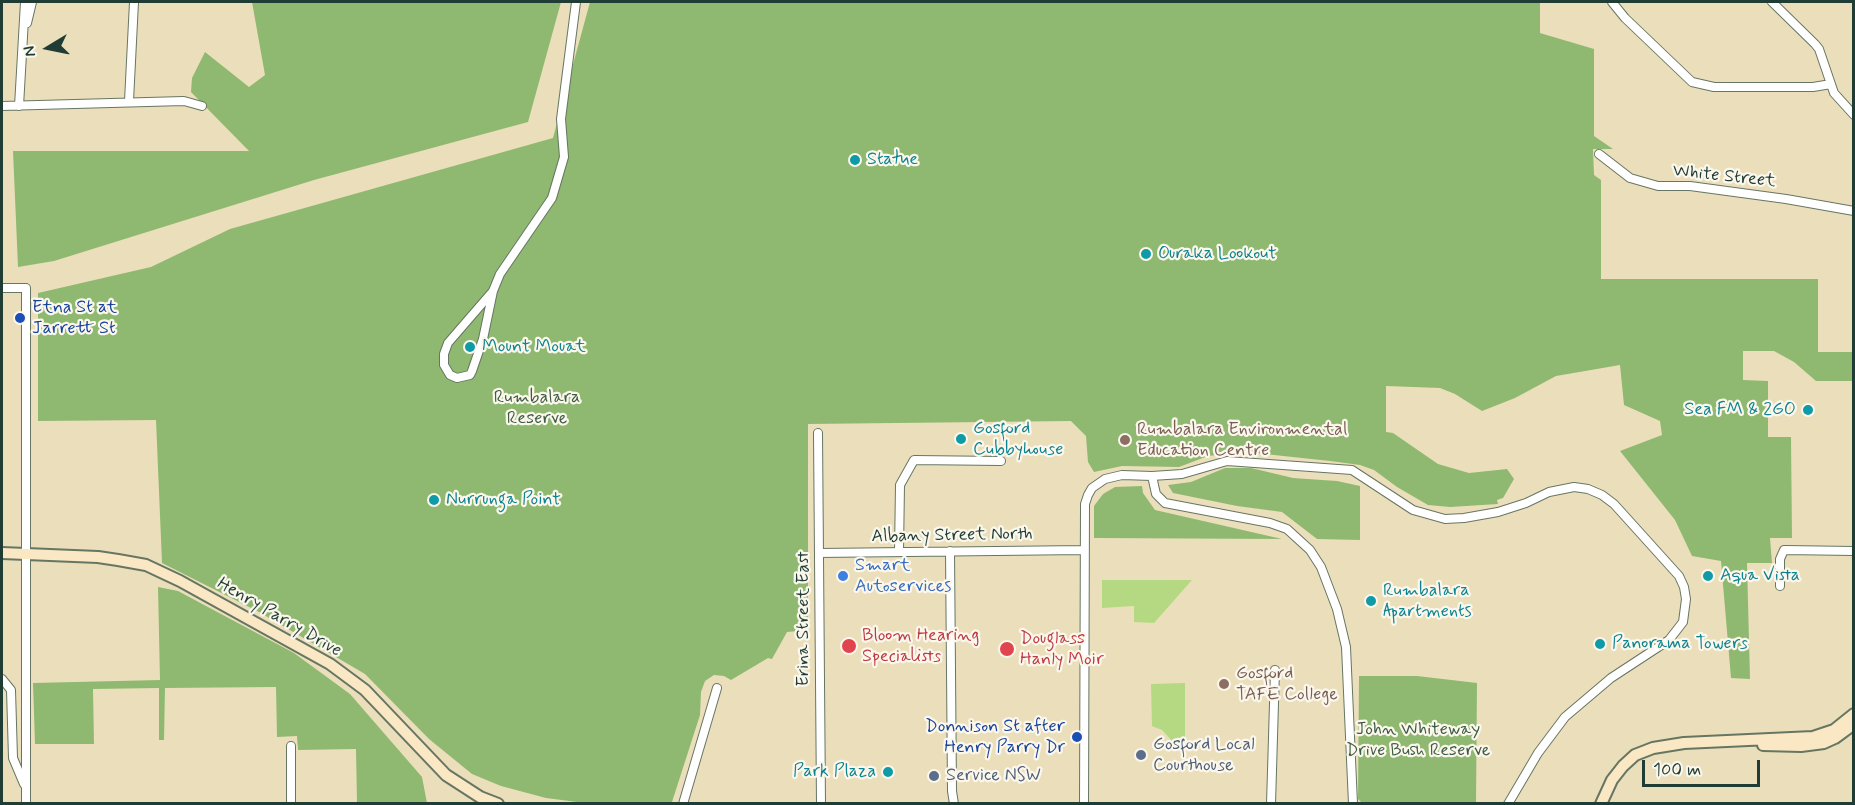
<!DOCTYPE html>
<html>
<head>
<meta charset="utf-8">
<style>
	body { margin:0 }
	#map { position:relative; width:1855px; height:805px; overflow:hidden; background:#ebdfbb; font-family:Mynerve,sans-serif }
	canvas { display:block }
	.frame { position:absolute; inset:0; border:3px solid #1f3d34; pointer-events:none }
	.north { position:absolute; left:18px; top:18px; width:60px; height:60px; -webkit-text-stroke:4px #fbf7ec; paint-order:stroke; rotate:260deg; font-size:16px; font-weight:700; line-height:24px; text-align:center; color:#1f3d34 }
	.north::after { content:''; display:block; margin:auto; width:21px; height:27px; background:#1f3d34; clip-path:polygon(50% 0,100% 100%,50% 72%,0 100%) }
	.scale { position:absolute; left:1642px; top:760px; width:118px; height:27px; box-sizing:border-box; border:3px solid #1f3d34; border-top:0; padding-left:8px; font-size:18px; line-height:21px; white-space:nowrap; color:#1f3d34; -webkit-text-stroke:4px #fbf7ec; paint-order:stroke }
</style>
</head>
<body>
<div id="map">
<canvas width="1855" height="805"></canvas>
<div class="frame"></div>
<div class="north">N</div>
<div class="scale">100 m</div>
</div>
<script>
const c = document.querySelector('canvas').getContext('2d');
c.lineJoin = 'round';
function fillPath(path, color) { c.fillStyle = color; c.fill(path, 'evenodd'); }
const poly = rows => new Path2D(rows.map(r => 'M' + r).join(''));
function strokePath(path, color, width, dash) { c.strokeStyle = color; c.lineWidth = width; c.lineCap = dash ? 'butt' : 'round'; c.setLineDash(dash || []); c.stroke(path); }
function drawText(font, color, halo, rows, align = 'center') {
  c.font = font + ' Mynerve,sans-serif'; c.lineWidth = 4.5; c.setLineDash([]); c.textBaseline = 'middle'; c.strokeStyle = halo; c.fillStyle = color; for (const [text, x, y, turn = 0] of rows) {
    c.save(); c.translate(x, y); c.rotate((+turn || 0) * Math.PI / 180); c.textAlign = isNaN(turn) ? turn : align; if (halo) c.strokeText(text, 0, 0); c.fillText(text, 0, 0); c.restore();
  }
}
fillPath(poly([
	[1102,580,1192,580,1154,623,1134,622,1134,606,1102,608],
	[1185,683,1185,755,1162,730,1152,726,1151,684]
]), '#b4d982');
fillPath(poly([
	[252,2,561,2,528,122,314,180,54,261,18,267,13,151,249,151,191,92,192,78,205,52,249,87,265,75],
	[590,2,1540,2,1540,33,1594,49,1594,136,1613,149,1593,149,1594,175,1601,180,1601,279,1818,279,1818,352,1854,352,1853,381,1816,381,1794,362,1774,351,1743,351,1743,380,1768,381,1768,437,1791,437,1792,538,1770,538,1772,563,1747,563,1750,679,1731,678,1721,561,1692,556,1675,520,1620,451,1662,435,1660,421,1624,405,1620,365,1556,376,1515,398,1482,411,1455,394,1440,388,1386,386,1386,432,1393,433,1438,464,1469,473,1507,469,1514,479,1503,498,1497,500,1498,504,1450,507,1428,505,1397,487,1374,470,1360,465,1330,461,1246,452,1208,456,1179,467,1122,466,1094,472,1088,462,1086,436,1071,421,808,424,808,621,800,622,799,631,787,632,772,659,768,658,731,680,724,676,714,675,705,681,701,692,700,715,672,802,577,802,546,798,501,786,472,774,429,739,365,674,259,612,162,563,156,420,38,421,38,293,151,267,230,229,553,138],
	[1225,468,1251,468,1293,478,1337,481,1360,486,1360,540,1317,539,1282,512,1237,506,1173,493,1168,485,1191,482],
	[1142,486,1143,493,1155,510,1282,539,1094,538,1094,506,1103,494,1115,487],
	[158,587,178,591,294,653,350,694,422,777,427,803,357,803,356,749,298,750,297,736,277,737,276,687,165,688,164,740,159,740,159,688,93,689,94,744,35,744,33,683,160,680],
	[1359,676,1417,676,1477,683,1476,803,1362,803,1358,799]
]), '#8fb970');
const street = poly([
	[1612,2,1625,18,1692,82,1714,87,1813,87,1831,84],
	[1772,2,1815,44,1819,49,1834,93,1854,115],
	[27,23,32,2],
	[129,101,134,2],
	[2,106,184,101,202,106],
	[19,106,25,2],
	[1599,154,1630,178,1658,186,1690,186,1786,199,1854,211],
	[2,288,26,288,26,804],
	[493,291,483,339,472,371,470,375,457,378,450,375,444,365,444,354,448,343,493,291,500,274,552,198,564,157,561,119,576,2],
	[818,433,821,804],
	[899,551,900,485,914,460,1001,461],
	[950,551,952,791,954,804],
	[819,553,1084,550],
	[1780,586,1780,559,1784,550,1854,551],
	[2,679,11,690,13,758,24,784],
	[291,804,291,746],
	[683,804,717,688],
	[1084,804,1085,504,1088,495,1092,488,1105,479,1122,475,1152,476],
	[1271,804,1275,670],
	[1353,804,1346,647,1337,609,1321,567,1310,550,1287,529,1270,523,1165,503,1156,494,1152,476,1182,474,1227,461,1352,470,1413,510,1445,519,1464,518,1498,512,1526,503,1549,492,1574,487,1588,489,1602,495,1614,504,1679,576,1684,587,1686,599,1683,622,1669,640,1611,678,1565,717,1538,753,1508,804]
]);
const secondary = poly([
	[2,553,98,557,118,560,146,565,180,581,330,664,365,690,446,775,480,797,498,804],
	[1763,745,1801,746,1824,743,1835,738,1854,724],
	[1601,804,1612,780,1623,766,1635,755,1653,748,1684,743,1813,737,1834,730,1854,714]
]);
strokePath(street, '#667663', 10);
strokePath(secondary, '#667663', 14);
strokePath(street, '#fff', 8);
strokePath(secondary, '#fae7c3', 10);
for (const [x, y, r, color] of [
	[855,160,6,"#0f9aa8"],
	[1146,254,6,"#0f9aa8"],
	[20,318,6,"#1a4fb4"],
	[470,347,6,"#0f9aa8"],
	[1808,410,6,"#0f9aa8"],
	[961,439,6,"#0f9aa8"],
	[1125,440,6,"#8d6e63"],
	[434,500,6,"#0f9aa8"],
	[843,576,6,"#3f7fe0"],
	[1708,576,6,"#0f9aa8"],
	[1371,601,6,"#0f9aa8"],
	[1600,644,6,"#0f9aa8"],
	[849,646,8,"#e0444e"],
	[1007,649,8,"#e0444e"],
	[1224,684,6,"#8d6e63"],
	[1077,737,6,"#1a4fb4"],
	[1141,755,6,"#5c6f8a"],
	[888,772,6,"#0f9aa8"],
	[934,776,6,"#5c6f8a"]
]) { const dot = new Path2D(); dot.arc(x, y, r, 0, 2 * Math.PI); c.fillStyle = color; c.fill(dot); strokePath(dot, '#fbf7ec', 2); }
drawText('18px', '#0d838f', '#fbf7ec', [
	["Statue",867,160],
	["Ouraka Lookout",1158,254],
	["Mount Mouat",482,347],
	["Sea FM & 2GO",1796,410,"right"],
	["Gosford",973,429],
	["Cubbyhouse",973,450],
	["Nurrunga Point",446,500],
	["Aqua Vista",1720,576],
	["Rumbalara",1383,591],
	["Apartments",1383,612],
	["Panorama Towers",1612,644],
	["Park Plaza",876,772,"right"]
], 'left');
drawText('18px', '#1f3d34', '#fbf7ec', [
	["White Street",1724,177,6],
	["Albany Street North",952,536,-1],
	["Henry Parry Drive",279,618,30],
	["Erina Street East",804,619,-90]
]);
drawText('18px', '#164399', '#fbf7ec', [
	["Etna St at",32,308],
	["Jarrett St",32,329],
	["Donnison St after",1065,727,"right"],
	["Henry Parry Dr",1065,748,"right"]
], 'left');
drawText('18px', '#3d5c44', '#fbf7ec', [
	["Rumbalara",537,398],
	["Reserve",537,419],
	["John Whiteway",1418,730],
	["Drive Bush Reserve",1418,751]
]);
drawText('18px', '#785e54', '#fbf7ec', [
	["Rumbalara Environmental",1137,430],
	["Education Centre",1137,451],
	["Gosford",1236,674],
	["TAFE College",1236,695]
], 'left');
drawText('18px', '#366cbe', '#fbf7ec', [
	["Smart",855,566],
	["Autoservices",855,587]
], 'left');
drawText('18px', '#be3a42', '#fbf7ec', [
	["Bloom Hearing",862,636],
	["Specialists",862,657],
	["Douglass",1020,639],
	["Hanly Moir",1020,660]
], 'left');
drawText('18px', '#4e5e75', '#fbf7ec', [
	["Gosford Local",1153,745],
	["Courthouse",1153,766],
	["Service NSW",946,776]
], 'left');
</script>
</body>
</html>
